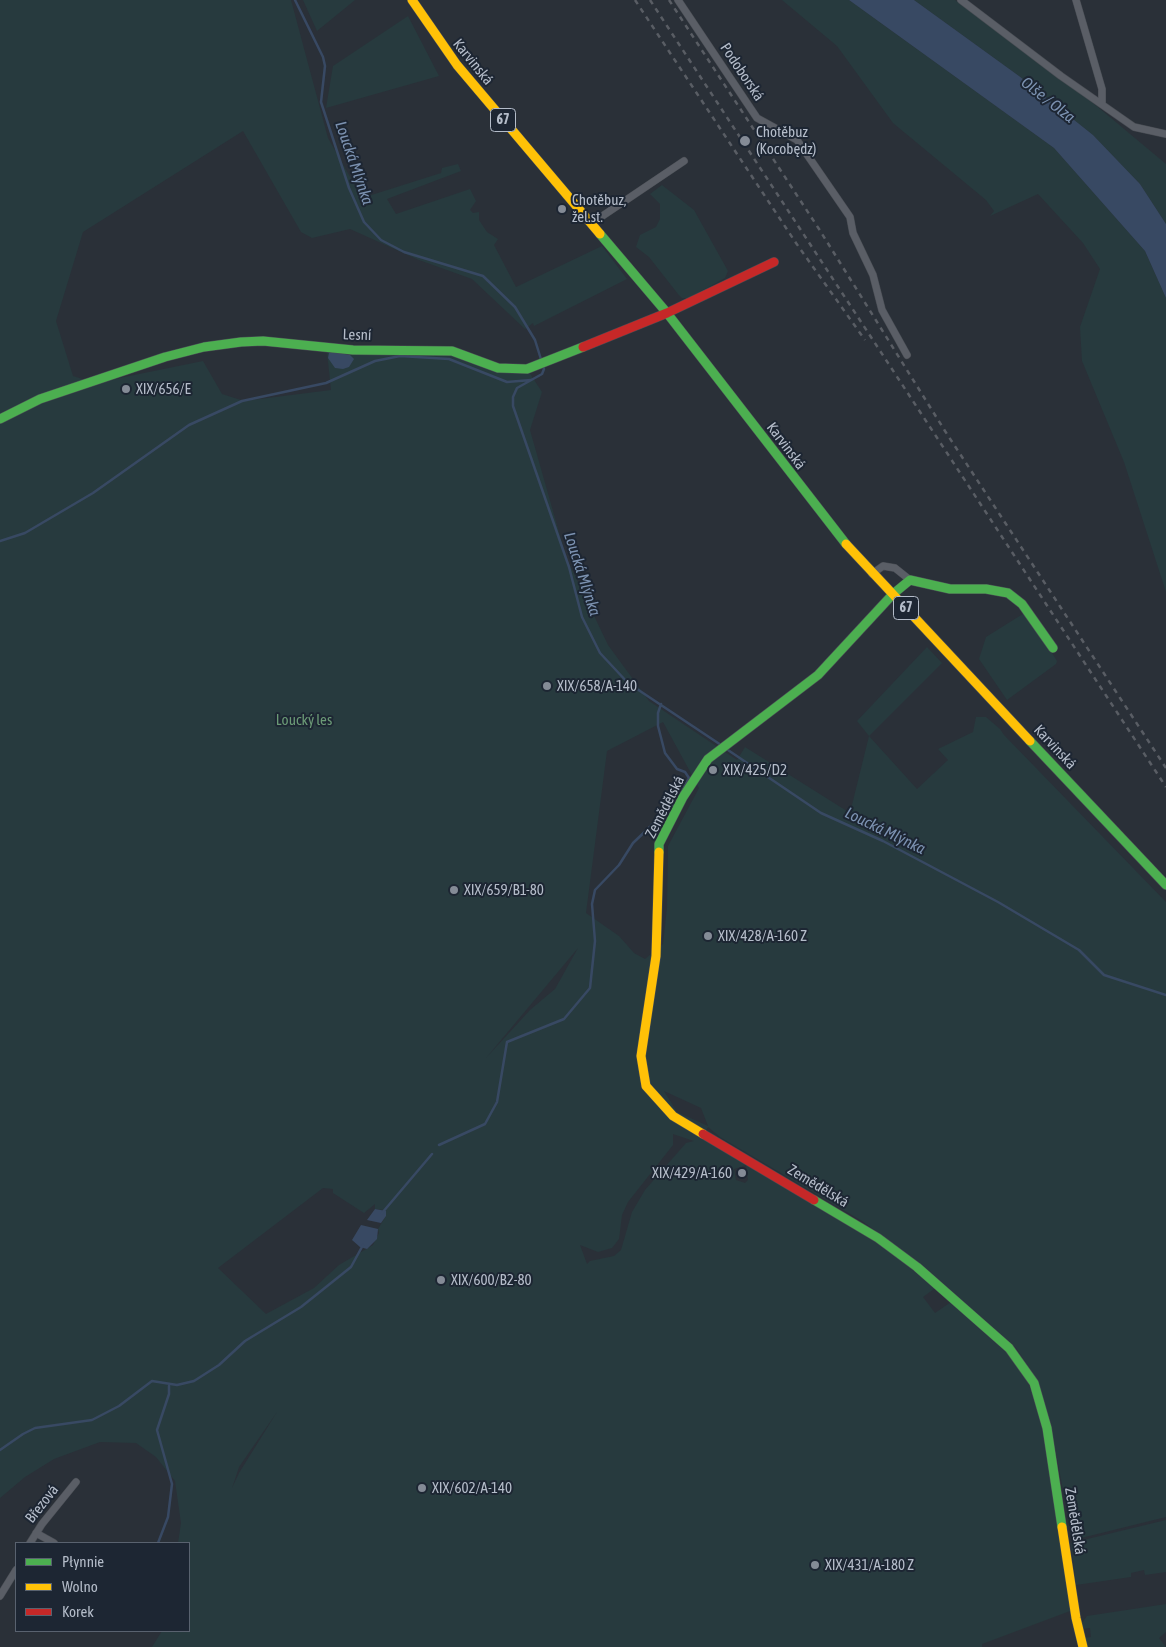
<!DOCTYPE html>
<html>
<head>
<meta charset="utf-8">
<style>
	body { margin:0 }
	#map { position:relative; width:1166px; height:1647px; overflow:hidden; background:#2a3038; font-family:"Asap Condensed",sans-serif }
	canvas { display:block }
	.legend { position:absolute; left:15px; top:1542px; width:175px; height:90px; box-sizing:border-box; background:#1d2633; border:1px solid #59626f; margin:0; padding:6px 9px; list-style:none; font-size:15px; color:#b4bcc9 }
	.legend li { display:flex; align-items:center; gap:10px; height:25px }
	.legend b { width:25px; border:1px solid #59626f }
</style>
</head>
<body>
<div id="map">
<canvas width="1166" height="1647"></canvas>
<ul class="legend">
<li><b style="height:6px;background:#4caf50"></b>Płynnie</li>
<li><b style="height:6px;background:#ffc107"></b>Wolno</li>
<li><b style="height:6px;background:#c62828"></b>Korek</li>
</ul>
</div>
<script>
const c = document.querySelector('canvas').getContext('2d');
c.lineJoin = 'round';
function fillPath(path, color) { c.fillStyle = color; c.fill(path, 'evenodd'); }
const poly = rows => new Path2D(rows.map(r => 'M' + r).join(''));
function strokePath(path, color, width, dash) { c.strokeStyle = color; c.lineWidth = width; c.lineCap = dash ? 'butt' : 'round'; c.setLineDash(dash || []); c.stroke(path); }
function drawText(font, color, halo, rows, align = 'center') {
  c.font = font + ' "Asap Condensed",sans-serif'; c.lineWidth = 4; c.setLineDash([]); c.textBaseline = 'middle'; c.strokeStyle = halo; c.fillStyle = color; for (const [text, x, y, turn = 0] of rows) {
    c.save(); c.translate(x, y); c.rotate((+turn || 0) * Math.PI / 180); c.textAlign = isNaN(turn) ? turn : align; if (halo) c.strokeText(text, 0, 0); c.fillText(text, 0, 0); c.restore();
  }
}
fillPath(poly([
	[0,0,291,0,328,138,362,198,441,173,442,168,458,164,461,171,387,199,396,214,470,189,476,201,470,210,473,213,479,212,479,220,487,232,498,239,494,245,516,287,602,246,627,279,534,326,533,323,525,329,472,279,419,260,350,229,312,238,301,232,243,131,83,232,56,321,73,376,95,383,203,361,222,394,244,401,331,390,327,352,353,350,440,350,498,368,527,369,542,392,530,430,566,557,608,645,649,701,737,760,745,747,850,813,869,736,857,721,927,647,942,663,869,736,917,789,948,760,938,749,973,732,976,717,986,717,1000,729,1004,735,1166,902,1166,1517,1077,1539,1072,1536,1049,1418,1035,1377,1016,1348,918,1262,862,1221,720,1137,708,1127,702,1138,856,1226,938,1286,923,1297,935,1313,954,1300,1009,1352,1024,1373,1038,1407,1050,1450,1060,1518,1070,1611,982,1644,982,1647,152,1647,162,1631,189,1631,189,1543,178,1543,181,1523,175,1481,156,1457,136,1443,100,1442,54,1459,25,1477,0,1498],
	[663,722,699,788,668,846,667,908,663,944,645,959,634,953,619,936,586,913,607,751],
	[578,948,555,989,530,1010,486,1058],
	[664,1091,701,1108,708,1126,677,1112],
	[673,1134,694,1141,686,1143,645,1190,632,1212,621,1250,614,1256,590,1261,587,1264,580,1245,598,1252,612,1248,619,1239,622,1215,628,1202,673,1145],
	[746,1165,748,1180,745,1183,736,1180,734,1169],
	[323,1188,333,1189,333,1193,364,1213,375,1204,375,1209,384,1210,386,1216,378,1229,379,1233,373,1245,339,1265,314,1288,266,1314,218,1268],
	[277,1412,239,1473,232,1488,239,1467],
	[303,0,355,0,317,31],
	[782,0,849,0,1054,148,1145,251,1166,298,1166,592,1124,462,1082,361,1080,327,1100,269,1083,243,1038,194,990,216,994,211,986,200,893,123,837,46],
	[914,0,955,0,1087,98,1166,164,1166,224,1140,184,1093,135,1019,76],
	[408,16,439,76,326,108,333,66],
	[662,185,694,210,728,271,725,278,689,298,682,298,678,294,649,257,636,247,640,235,656,227,660,219,660,204,650,194],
	[1026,612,1057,661,1056,664,1007,700,979,659,986,637],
	[1166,1520,1166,1572,1145,1575,1144,1570,1131,1573,1131,1577,1076,1585,1071,1543],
	[1166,1604,1166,1632,1159,1638,1166,1647,1085,1647,1084,1638,1091,1637,1090,1628,1081,1629,1082,1623,1087,1616]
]), '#273a3e');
fillPath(poly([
	[849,0,914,0,1019,76,1093,135,1140,184,1166,224,1166,298,1145,251,1054,148],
	[334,352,350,355,354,359,349,367,343,369,335,368,328,358,329,353],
	[375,1209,386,1211,386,1216,381,1223,367,1220],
	[361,1225,378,1229,377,1239,367,1249,360,1247,352,1240]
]), '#384963');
strokePath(poly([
	[295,0,323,57,325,66,321,102,349,188,364,222,381,240,404,252,483,276,515,307,535,340,544,369,542,374,517,388,513,397,513,406,569,567,582,617,600,653,628,683,721,745],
	[0,541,25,533,93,493,189,425,242,401,326,383,375,361,400,356,449,359,507,382,531,380],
	[661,704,658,713,658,726,665,753,677,769,685,772,689,778,681,793],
	[725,748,821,813,883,841,998,902,1079,950,1104,975,1166,995],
	[439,1145,485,1124,497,1102,507,1042,564,1019,590,988,595,941,592,904,595,890,619,865,633,843,676,802],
	[382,1213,432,1154],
	[0,1450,23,1434,35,1428,92,1420,119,1406,152,1381,177,1385,194,1381,219,1365,245,1341,301,1307,351,1267,363,1245],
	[158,1543,168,1517,172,1484,157,1430,169,1394,169,1386]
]), '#384963', 2.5);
const street = poly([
	[678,0,757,118,797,140,850,217,853,233,873,275,882,310,907,355],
	[961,0,1061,76,1134,127,1166,134],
	[1076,0,1102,89,1102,104],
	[592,223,684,161],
	[872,574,883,566,895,568,910,580],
	[36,1533,54,1543],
	[30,1543,42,1524,76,1482],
	[0,1596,16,1570]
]);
const fast = poly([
	[600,234,667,313,846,544],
	[0,419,40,399,165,357,204,347,241,342,263,341,353,350,452,351,498,368,527,369,583,347],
	[1030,741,1166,885],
	[659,852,659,844,683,797,708,759,818,675,893,594,910,580,950,589,986,589,1008,593,1022,604,1053,648],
	[814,1200,878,1238,917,1267,1009,1348,1034,1383,1047,1428,1062,1527]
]);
const slow = poly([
	[412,0,457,65,600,234],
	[846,544,1030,741],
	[659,852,656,956,641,1056,646,1086,673,1116,703,1134],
	[1062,1527,1076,1618,1083,1647]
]);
const jam = poly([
	[583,347,667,313,774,262],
	[703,1134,814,1200]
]);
strokePath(street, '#484c53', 8);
strokePath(fast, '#484c53', 10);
strokePath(slow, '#484c53', 10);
strokePath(jam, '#484c53', 10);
strokePath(street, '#5a5e66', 7);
strokePath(fast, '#4caf50', 9);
strokePath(slow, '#ffc107', 9);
strokePath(jam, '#c62828', 9);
strokePath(poly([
	[635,0,796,243,865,340],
	[650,0,1166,787],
	[669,0,819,229,945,431,1166,768]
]), '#595d64', 2.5, [5, 5]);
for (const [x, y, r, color] of [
	[745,141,6,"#848b96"],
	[562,209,5,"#848b96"],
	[126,389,5,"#848b96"],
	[547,686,5,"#848b96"],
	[713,770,5,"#848b96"],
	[454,890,5,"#848b96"],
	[708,936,5,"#848b96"],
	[742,1173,5,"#848b96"],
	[441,1280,5,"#848b96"],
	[422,1488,5,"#848b96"],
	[815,1565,5,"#848b96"]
]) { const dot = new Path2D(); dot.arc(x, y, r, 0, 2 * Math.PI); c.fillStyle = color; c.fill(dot); strokePath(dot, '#1d2633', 2); }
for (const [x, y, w] of [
	[503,120,25],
	[906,608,25]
]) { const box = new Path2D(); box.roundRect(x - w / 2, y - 11.5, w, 23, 4); c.fillStyle = '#1d2633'; c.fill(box); strokePath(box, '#b4bcc9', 1); }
drawText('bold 14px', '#b4bcc9', null, [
	["67",503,120],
	["67",906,608]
]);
drawText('15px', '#b4bcc9', '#1d2633', [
	["Karvinská",473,62,51],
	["Podoborská",742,72,56],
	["Lesní",357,335,2],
	["Karvinská",786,446,53],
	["Karvinská",1055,747,47],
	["Zemědělská",665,807,-63],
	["Zemědělská",818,1186,31],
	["Březová",42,1504,-52],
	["Zemědělská",1075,1521,81]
]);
drawText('15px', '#b4bcc9', '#1d2633', [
	["Chotěbuz",756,132],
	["(Kocobędz)",756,149],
	["Chotěbuz,",572,200],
	["žel.st.",572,217],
	["XIX/656/E",136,389],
	["XIX/658/A-140",557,686],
	["XIX/425/D2",723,770],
	["XIX/659/B1-80",464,890],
	["XIX/428/A-160 Z",718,936],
	["XIX/429/A-160",732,1173,"right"],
	["XIX/600/B2-80",451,1280],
	["XIX/602/A-140",432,1488],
	["XIX/431/A-180 Z",825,1565]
], 'left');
drawText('15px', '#6b9a76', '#1d2633', [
	["Loucký les",304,720]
]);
drawText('italic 16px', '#7c92b1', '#1d2633', [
	["Olše / Olza",1048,100,38],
	["Loucká Mlýnka",354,163,71],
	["Loucká Mlýnka",582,574,72],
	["Loucká Mlýnka",885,831,26]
]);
</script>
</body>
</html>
